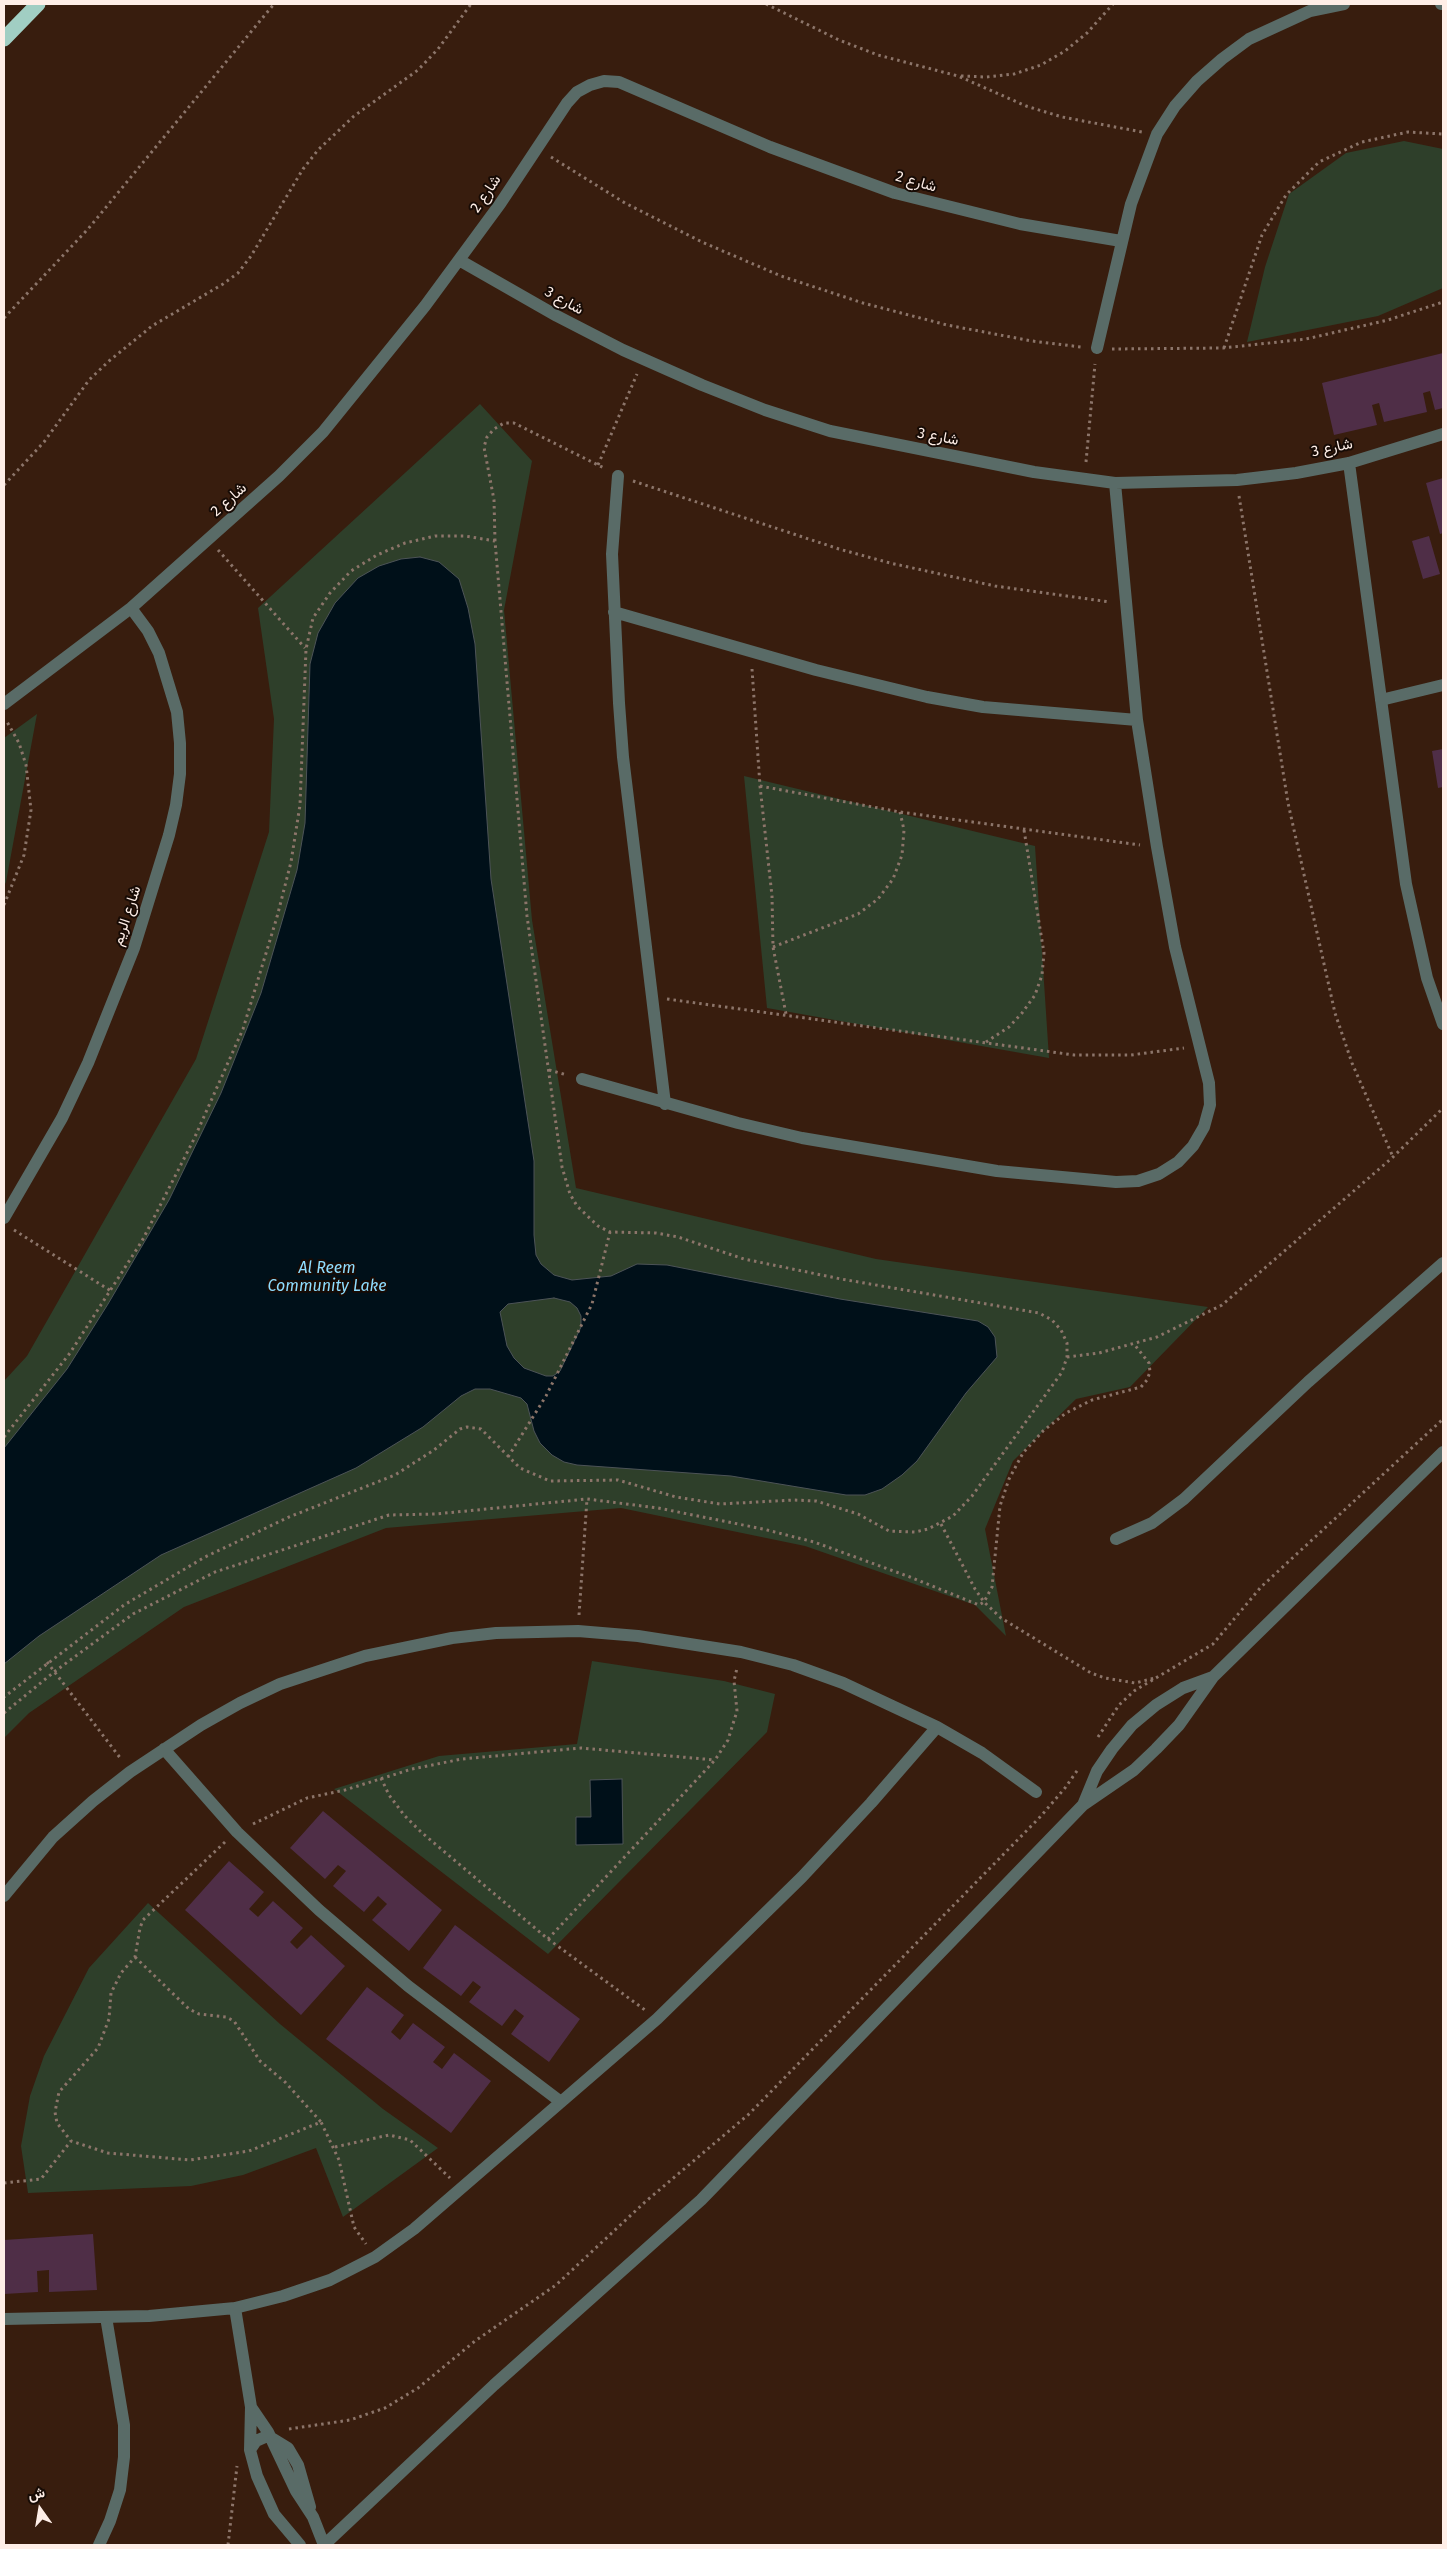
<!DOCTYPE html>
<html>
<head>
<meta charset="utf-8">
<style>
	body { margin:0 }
	#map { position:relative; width:1447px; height:2549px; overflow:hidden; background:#381d0e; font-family:"Fira Sans",Vazirmatn,sans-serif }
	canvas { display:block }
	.frame { position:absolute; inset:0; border:5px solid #feeee7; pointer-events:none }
	.north { position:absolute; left:15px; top:2484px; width:50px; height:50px; -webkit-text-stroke:4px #170b05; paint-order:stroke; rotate:347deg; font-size:14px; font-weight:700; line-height:20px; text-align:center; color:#feeee7 }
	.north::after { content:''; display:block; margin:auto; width:18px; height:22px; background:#feeee7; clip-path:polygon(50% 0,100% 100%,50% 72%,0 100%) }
</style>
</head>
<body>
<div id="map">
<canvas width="1447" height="2549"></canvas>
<div class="frame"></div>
<div class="north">ش</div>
</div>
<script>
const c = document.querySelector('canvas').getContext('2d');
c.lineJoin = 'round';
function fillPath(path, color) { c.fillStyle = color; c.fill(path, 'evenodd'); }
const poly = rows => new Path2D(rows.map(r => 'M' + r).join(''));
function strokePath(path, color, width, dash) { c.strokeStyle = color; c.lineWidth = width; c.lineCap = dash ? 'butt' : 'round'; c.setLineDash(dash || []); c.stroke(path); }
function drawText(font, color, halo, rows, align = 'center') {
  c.font = font + ' "Fira Sans",Vazirmatn,sans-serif'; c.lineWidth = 4; c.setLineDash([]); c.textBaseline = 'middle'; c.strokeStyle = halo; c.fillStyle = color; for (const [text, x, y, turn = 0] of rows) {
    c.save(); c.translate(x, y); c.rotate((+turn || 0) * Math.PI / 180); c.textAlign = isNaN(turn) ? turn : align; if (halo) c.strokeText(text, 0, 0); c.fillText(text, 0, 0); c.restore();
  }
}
fillPath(poly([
	[1404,141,1443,149,1443,288,1378,316,1247,342,1265,267,1289,194,1346,153],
	[480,404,532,461,504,610,532,920,576,1188,876,1259,1208,1307,1130,1387,1076,1399,1013,1461,985,1529,1006,1636,975,1605,805,1546,621,1508,386,1528,184,1607,29,1713,4,1738,4,1381,27,1356,196,1059,269,832,274,719,258,608],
	[37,714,6,882,4,886,4,738],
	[744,776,1035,846,1049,1058,767,1008],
	[592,1661,724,1681,775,1694,767,1732,548,1954,334,1789,439,1756,577,1744],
	[148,1903,280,2024,383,2109,438,2148,343,2217,316,2148,243,2175,191,2186,28,2193,21,2146,30,2096,44,2056,89,1968]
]), '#2e3f2a');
const water = poly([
	[420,557,439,562,459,579,468,608,475,644,491,879,534,1161,534,1235,536,1255,541,1264,554,1275,572,1280,611,1276,637,1264,667,1265,840,1299,978,1321,988,1327,995,1337,997,1357,966,1393,917,1461,902,1475,882,1489,865,1495,846,1495,731,1476,577,1465,564,1462,552,1455,540,1443,534,1431,527,1404,521,1398,490,1389,475,1389,461,1396,423,1427,356,1468,161,1555,39,1636,4,1664,4,1448,67,1369,108,1304,169,1200,221,1093,261,993,297,870,305,823,310,664,318,633,335,603,358,578,379,566,401,559,420,557],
	[554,1298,570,1302,577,1308,581,1316,581,1327,560,1371,553,1376,546,1376,524,1368,514,1358,507,1346,500,1312,508,1304,554,1298],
	[622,1779,623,1844,576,1845,576,1817,591,1817,590,1780,622,1779]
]);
fillPath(water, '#001019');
strokePath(water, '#4c5357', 1);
fillPath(poly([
	[1443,353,1443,408,1435,410,1430,391,1423,393,1427,412,1384,422,1379,403,1372,405,1377,425,1334,435,1322,383],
	[1443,478,1443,533,1440,534,1426,483],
	[1429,536,1440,574,1423,579,1412,541],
	[1443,749,1443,787,1438,788,1432,751],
	[323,1811,442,1910,409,1951,372,1920,387,1904,378,1896,364,1912,333,1886,346,1871,338,1865,325,1879,290,1848],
	[229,1861,264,1892,249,1909,258,1917,273,1901,303,1928,290,1942,297,1949,311,1935,345,1966,301,2015,185,1910],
	[455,1925,580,2019,549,2062,511,2034,524,2016,515,2009,502,2026,469,2002,481,1987,473,1981,461,1996,423,1968],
	[367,1987,404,2015,391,2032,400,2040,413,2023,445,2047,433,2062,442,2069,454,2053,491,2081,451,2133,326,2039],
	[93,2234,97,2290,49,2292,49,2270,37,2271,38,2292,4,2294,4,2240]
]), '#4f2e47');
strokePath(poly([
	[766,4,839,40,878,55,958,76,1026,106,1062,117,1142,132],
	[961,76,986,77,1014,74,1041,65,1065,51,1087,33,1113,4],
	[551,157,625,203,702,242,781,276,863,303,947,325,1032,341,1081,347],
	[4,318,88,229,274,4],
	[1224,348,1262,235,1286,195,1319,162,1362,142,1408,132,1443,134],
	[1112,349,1223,348,1306,339,1388,320,1443,302],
	[1086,462,1095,364],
	[598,465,637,374],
	[633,481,839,549,890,563,995,586,1110,602],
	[4,485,44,442,89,380,109,361,152,326,223,284,238,273,251,256,303,169,318,150,354,116,418,70,438,49,471,4],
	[1239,496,1288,803,1335,1013,1352,1063,1393,1157],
	[495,541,494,500,484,447,487,437,494,429,504,423,514,423,604,468],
	[218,550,305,648],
	[752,669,760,786,772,896,773,947,786,1014],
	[760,786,900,812,1140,845],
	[4,905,24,855,31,810,26,765,19,743,6,720],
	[773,947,858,914,878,899,893,879,902,855,904,830,900,812],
	[667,999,1074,1055,1131,1055,1184,1048],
	[986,1042,1009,1027,1022,1013,1035,995,1042,975,1044,953,1024,830],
	[549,1070,567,1075],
	[14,1230,111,1291],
	[1067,1357,1099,1353,1157,1337,1222,1305,1393,1157,1443,1108],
	[4,1437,70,1353,142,1241,194,1139,243,1029,277,917,291,862,300,805,306,649,313,618,330,593,351,571,377,555,405,543,435,536,465,536,495,541,527,916,562,1167,570,1194,577,1206,598,1226,610,1232,656,1233,678,1237,744,1259,841,1279,1039,1313,1052,1320,1061,1330,1067,1343,1067,1357,1062,1372,972,1496,953,1516,928,1529,915,1532,889,1531,858,1514,816,1501,794,1500,720,1504,676,1497,618,1480,550,1481,520,1468,481,1429,467,1427,460,1429,434,1450,395,1475,289,1517,205,1557,124,1605,4,1697],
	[508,1457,546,1396,592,1304,610,1232],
	[941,1524,975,1589,984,1602,1001,1618,1091,1673,1105,1678,1135,1683,1155,1678],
	[579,1615,587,1499],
	[47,1662,121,1759],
	[4,1713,54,1672,133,1614,215,1572,389,1515,436,1514,587,1499,658,1508,763,1529,814,1542,910,1577,979,1605,984,1602,992,1587,1000,1506,1009,1479,1023,1453,1043,1431,1066,1413,1092,1400,1141,1387,1147,1380,1150,1372,1149,1363,1134,1344],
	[1098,1737,1119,1705,1134,1691,1213,1644,1261,1587,1443,1419],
	[381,1778,389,1795,404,1815,421,1832,548,1939,645,2010],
	[253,1824,307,1798,345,1790,412,1769,462,1759,581,1748,715,1760],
	[225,1842,143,1920,140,1928,135,1957,121,1973,111,1993,109,2019,98,2048,59,2092,55,2112,57,2123,71,2141,108,2153,190,2160,249,2151,321,2122,339,2160,354,2227,366,2244],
	[548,1939,715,1760,728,1740,737,1711,734,1681,737,1668],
	[135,1957,189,2009,199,2014,226,2017,234,2021,260,2061,285,2082,321,2122],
	[335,2147,389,2135,410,2140,450,2178],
	[4,2183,41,2179,71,2141],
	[289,2429,350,2420,385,2408,418,2388,475,2341,556,2285,645,2202,749,2114,1041,1816,1065,1788,1079,1768],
	[228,2545,237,2466]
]), '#8c756a', 3, [2.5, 4]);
strokePath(poly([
	[1441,4,1443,4],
	[459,260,557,316,623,350,702,385,765,410,830,431,1034,472,1115,483,1237,480,1296,473,1349,463,1443,434],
	[1097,348,1131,204,1157,134,1175,106,1197,81,1222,59,1249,39,1310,11,1344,4],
	[1349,463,1406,884,1427,978,1443,1024],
	[618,476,612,554,619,703,623,757,665,1104],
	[614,612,816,670,927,697,983,707,1137,720],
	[1381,700,1443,685],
	[4,704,131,608,279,476,323,432,425,306,500,204,567,103,577,92,590,85,604,81,619,82,770,147,895,193,1020,224,1121,241],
	[582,1079,738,1123,802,1138,997,1171,1116,1182,1138,1181,1159,1174,1178,1162,1193,1146,1204,1127,1210,1105,1209,1083,1175,947,1157,847,1137,720,1115,483],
	[4,1218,62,1118,88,1063,134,948,169,835,176,805,180,774,180,743,177,712,159,653,148,631,131,608],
	[1116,1539,1152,1523,1184,1499,1308,1382,1443,1263],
	[164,1749,237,1832,319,1910,408,1986,561,2102],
	[1083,1805,1097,1771,1112,1749,1132,1725,1156,1705,1183,1688,1213,1677],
	[4,1896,53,1837,93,1801,130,1772,201,1725,240,1703,280,1684,365,1656,452,1638,496,1633,578,1631,638,1636,741,1652,793,1665,843,1683,937,1727,982,1753,1036,1792],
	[235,2308,251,2407,250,2450,257,2476,274,2514,300,2545],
	[4,2319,149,2316,235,2308,283,2296,330,2280,375,2257,414,2229,657,2019,802,1877,871,1803,937,1727],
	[251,2407,268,2432,296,2491,313,2517,324,2545],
	[250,2450,256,2441,265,2437,270,2437,288,2448,298,2465,310,2507],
	[99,2545,110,2521,120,2490,124,2457,124,2425,106,2317],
	[324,2545,494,2385,701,2200,1083,1805,1134,1770,1156,1749,1179,1725,1213,1677,1443,1452]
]), '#596b67', 12);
strokePath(poly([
	[4,39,38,4]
]), '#a1cec3', 15);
drawText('15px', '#feeee7', '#170b05', [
	["شارع 2",916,182,16],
	["شارع 2",486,194,-56],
	["شارع 3",564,301,29],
	["شارع 3",938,437,11],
	["شارع 3",1332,448,-12],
	["شارع 2",229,500,-42],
	["شارع الريم",127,916,-72]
]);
drawText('italic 16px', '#8fddff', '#170b05', [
	["Al Reem",327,1269],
	["Community Lake",327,1287]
]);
</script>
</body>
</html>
